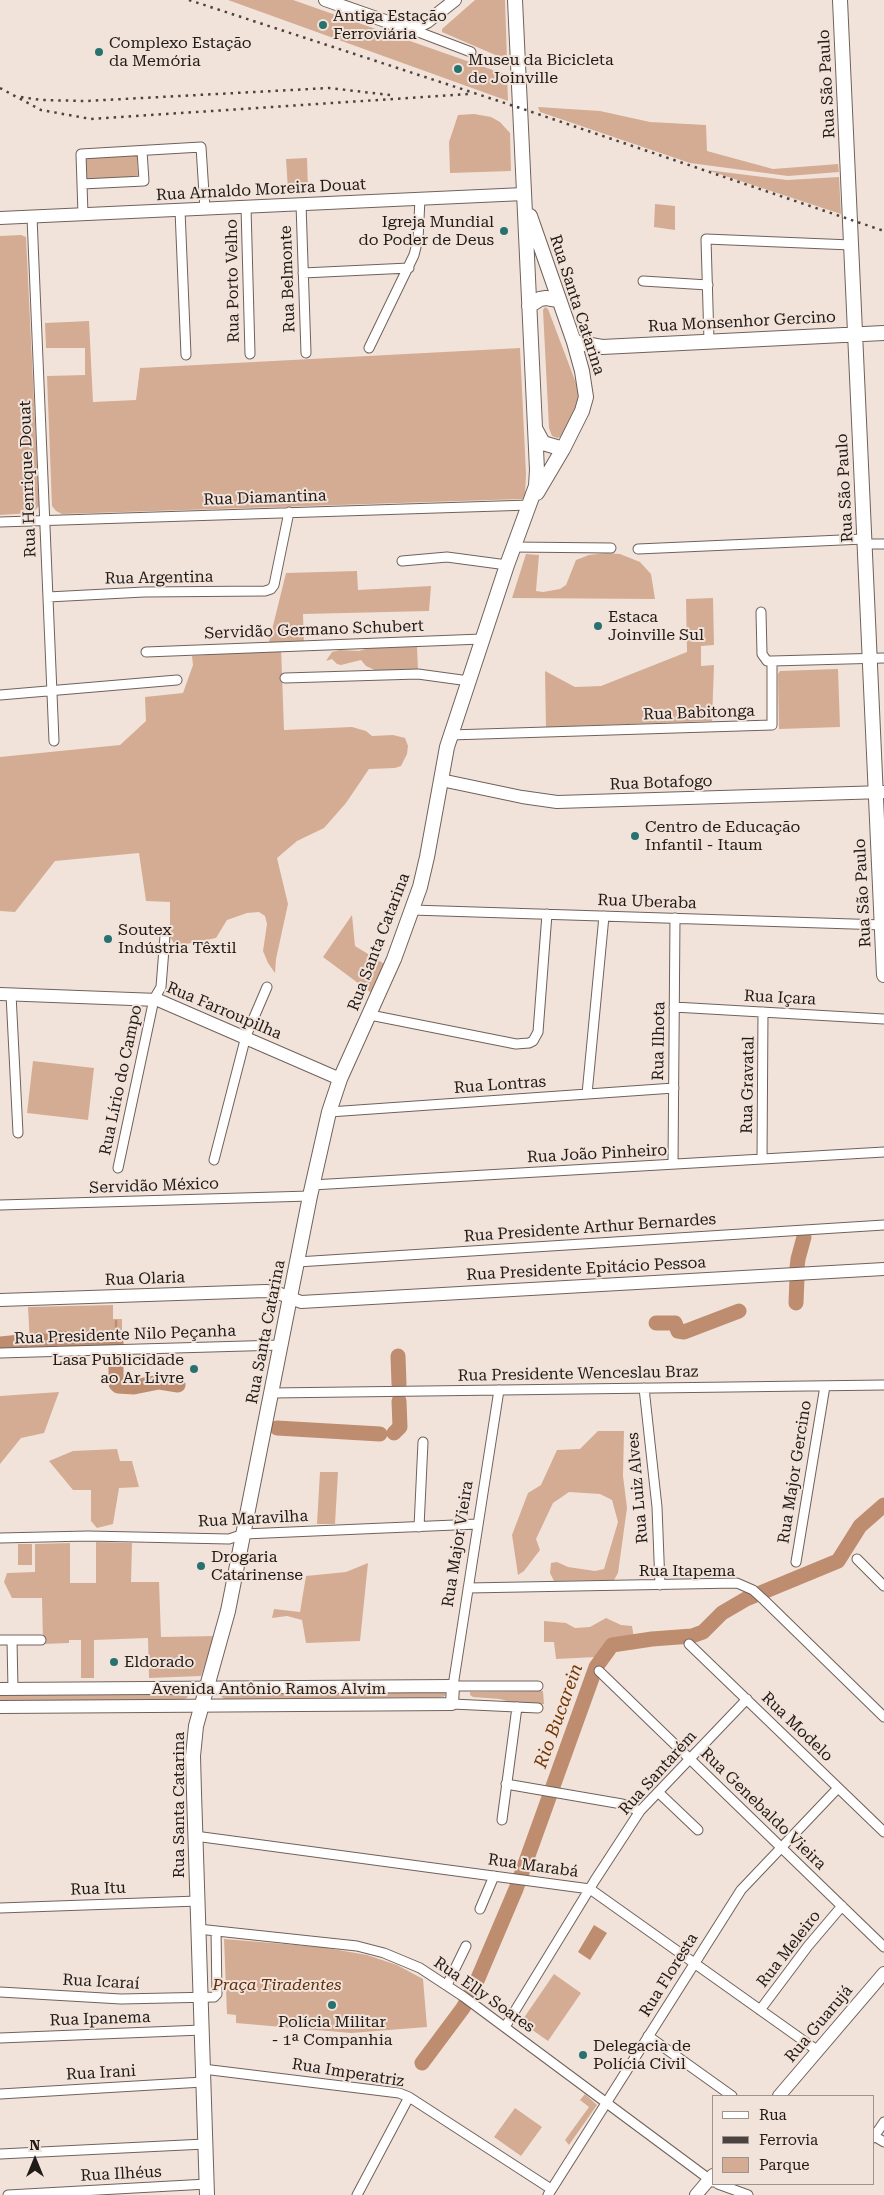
<!DOCTYPE html>
<html>
<head>
<meta charset="utf-8">
<style>
	body { margin:0 }
	#map { position:relative; width:884px; height:2195px; overflow:hidden; background:#f2e3da; font-family:"Roboto Serif",serif }
	canvas { display:block }
	.legend { position:absolute; left:712px; top:2095px; width:162px; height:90px; box-sizing:border-box; background:#f2e3da; border:1px solid #9e938c; margin:0; padding:6px 9px; list-style:none; font-size:15px; color:#211b18 }
	.legend li { display:flex; align-items:center; gap:10px; height:25px }
	.legend b { width:25px; border:1px solid #9e938c }
	.north { position:absolute; left:10px; top:2135px; width:50px; height:50px; -webkit-text-stroke:4px #f2e3da; paint-order:stroke; rotate:0deg; font-size:14px; font-weight:700; line-height:20px; text-align:center; color:#211b18 }
	.north::after { content:''; display:block; margin:auto; width:18px; height:22px; background:#211b18; clip-path:polygon(50% 0,100% 100%,50% 72%,0 100%) }
</style>
</head>
<body>
<div id="map">
<canvas width="884" height="2195"></canvas>
<ul class="legend">
<li><b style="height:6px;background:#fff"></b>Rua</li>
<li><b style="height:6px;background:#4b433f"></b>Ferrovia</li>
<li><b style="height:14px;background:#d4ac94"></b>Parque</li>
</ul>
<div class="north">N</div>
</div>
<script>
const c = document.querySelector('canvas').getContext('2d');
c.lineJoin = 'round';
function fillPath(path, color) { c.fillStyle = color; c.fill(path, 'evenodd'); }
const poly = rows => new Path2D(rows.map(r => 'M' + r).join(''));
function strokePath(path, color, width, dash) { c.strokeStyle = color; c.lineWidth = width; c.lineCap = dash ? 'butt' : 'round'; c.setLineDash(dash || []); c.stroke(path); }
function drawText(font, color, halo, rows, align = 'center') {
  c.font = font + ' "Roboto Serif",serif'; c.lineWidth = 4; c.setLineDash([]); c.textBaseline = 'middle'; c.strokeStyle = halo; c.fillStyle = color; for (const [text, x, y, turn = 0] of rows) {
    c.save(); c.translate(x, y); c.rotate((+turn || 0) * Math.PI / 180); c.textAlign = isNaN(turn) ? turn : align; if (halo) c.strokeText(text, 0, 0); c.fillText(text, 0, 0); c.restore();
  }
}
fillPath(poly([
	[228,0,293,0,507,75,508,101],
	[475,0,505,0,507,60,442,32,442,29],
	[538,107,600,111,650,122,706,125,707,151,773,169,838,164,839,172,788,176,690,163,540,112],
	[474,114,491,117,500,122,510,133,511,171,450,173,449,142,458,115],
	[137,155,138,177,86,179,85,158],
	[307,158,308,189,288,190,286,159],
	[707,170,787,180,839,177,841,214],
	[655,204,675,206,675,230,654,227],
	[21,235,26,237,39,506,32,513,0,515,0,236],
	[545,307,548,309,579,391,579,405,562,437,557,438,552,436,549,428,543,310],
	[89,321,93,402,136,400,140,368,520,348,526,474,525,497,522,499,62,514,56,511,52,506,47,376,85,375,85,348,46,348,45,323],
	[606,553,620,554,640,562,651,574,655,599,512,598,526,554,539,555,536,591,543,592,560,589,566,585,576,560,589,555],
	[357,571,358,590,431,586,429,611,303,614,304,645,281,646,284,730,352,727,366,731,372,736,393,735,405,738,408,746,407,754,401,766,395,768,369,769,346,803,324,828,297,841,277,858,288,904,276,959,275,973,268,963,263,951,267,924,265,916,259,912,247,913,227,920,216,938,176,946,170,937,170,902,146,901,139,853,55,861,15,912,0,911,0,757,120,745,146,721,145,697,183,693,193,665,192,656,267,650,286,573],
	[713,598,714,645,701,646,701,666,714,665,712,721,546,727,545,671,575,687,601,686,687,652,686,599],
	[417,646,418,671,381,673,366,666,361,660,341,665,337,664,332,659,326,661,332,652,340,650,359,651,369,648],
	[838,669,840,727,779,729,778,674,780,671],
	[352,915,355,946,386,965,374,995,323,957],
	[33,1061,94,1068,88,1120,27,1113],
	[113,1305,113,1319,122,1319,122,1342,30,1345,28,1307],
	[59,1392,44,1433,21,1438,0,1464,0,1396],
	[598,1431,624,1431,623,1476,627,1508,618,1573,614,1580,554,1581,550,1573,551,1563,557,1562,568,1567,595,1571,604,1569,618,1522,612,1500,600,1494,569,1492,553,1503,536,1539,540,1550,524,1571,518,1575,512,1535,528,1493,541,1485,557,1450,580,1449],
	[117,1449,120,1461,132,1461,139,1487,119,1488,113,1524,97,1528,91,1521,91,1490,73,1490,49,1461,73,1451],
	[320,1472,338,1472,335,1524,317,1524],
	[96,1542,132,1543,131,1582,159,1582,161,1637,215,1636,201,1676,149,1678,148,1638,94,1640,94,1678,81,1678,81,1640,69,1640,69,1643,43,1644,42,1598,12,1598,4,1582,7,1573,35,1572,35,1544,70,1543,70,1583,96,1583],
	[18,1544,32,1544,32,1565,18,1565],
	[368,1563,360,1641,306,1643,302,1620,287,1616,272,1618,274,1609,300,1612,306,1576,346,1572],
	[606,1618,621,1625,632,1626,634,1638,606,1641,596,1657,556,1659,554,1642,544,1642,544,1621,566,1623,575,1628,590,1627],
	[543,1691,544,1704,518,1704,500,1699,473,1697,470,1695,470,1692],
	[444,1692,446,1695,443,1697,224,1699,221,1696,224,1693],
	[185,1694,188,1697,185,1699,0,1701,0,1695],
	[224,1939,321,1947,367,1955,397,1965,423,1979,427,2027,351,2033,236,2023,236,2015,227,2014],
	[554,1974,581,1993,548,2041,521,2022],
	[585,2094,597,2105,569,2145,565,2140,589,2107,580,2100],
	[515,2108,542,2127,521,2156,494,2137]
]), '#d4ac94');
fillPath(poly([
	[594,1925,607,1933,590,1960,578,1952]
]), '#be8d70');
strokePath(poly([
	[116,1338,116,1321]
]), '#be8d70', 2.5);
strokePath(poly([
	[797,1268,798,1259,804,1237],
	[796,1303,797,1278],
	[656,1323,675,1323,678,1331,684,1332,739,1311],
	[0,1344,40,1340,45,1342,58,1338,82,1341,116,1338,116,1384,118,1386,134,1387,159,1382,178,1385],
	[398,1356,399,1384],
	[277,1428,380,1434],
	[394,1433,400,1427,399,1401],
	[422,2063,463,2008,473,1990,516,1889,596,1667,612,1645,652,1639,692,1636,703,1632,722,1613,746,1599,838,1561,860,1526,884,1505]
]), '#be8d70', 15);
const street = poly([
	[408,28,471,52],
	[82,184,144,181,142,151],
	[301,204,306,353],
	[246,207,250,354],
	[180,210,186,355],
	[83,214,81,154,201,147,205,209],
	[32,217,54,741],
	[303,273,409,268],
	[643,281,708,285],
	[709,341,706,239,851,245],
	[369,348,414,255,418,239,420,199],
	[0,522,530,505],
	[865,544,884,544],
	[513,547,611,548],
	[638,549,864,539],
	[402,561,447,557,507,565],
	[48,597,144,592,265,591,271,589,274,585,289,512],
	[761,612,762,654,767,661,772,661],
	[146,652,482,639],
	[285,678,418,674,469,681],
	[0,695,177,680],
	[450,735,772,725,772,661,884,658],
	[412,910,884,925],
	[11,994,18,1133],
	[674,1007,884,1019],
	[370,1015,516,1044,529,1043,533,1041,538,1032,547,914],
	[587,1094,604,916],
	[329,1112,674,1088],
	[762,1159,763,1012],
	[214,1160,246,1036,267,987],
	[673,1164,675,918],
	[118,1168,154,999,161,987,165,936],
	[312,1185,884,1152],
	[0,1205,310,1196],
	[297,1262,884,1225],
	[0,1353,281,1345],
	[644,1388,657,1507,660,1585],
	[499,1390,453,1686,538,1686],
	[272,1393,884,1385],
	[419,1527,423,1442],
	[0,1538,88,1536,229,1539,244,1534,478,1524],
	[857,1559,884,1586],
	[796,1562,825,1386],
	[468,1588,737,1583,753,1590,764,1600,884,1717],
	[0,1640,41,1640],
	[12,1640,13,1689],
	[689,1644,884,1832],
	[599,1671,884,1947],
	[452,1704,538,1708],
	[506,1784,622,1804,640,1811],
	[658,1792,698,1830],
	[502,1820,517,1707],
	[195,1836,590,1889,818,2051],
	[0,1908,198,1901],
	[480,1909,494,1876],
	[198,1929,357,1946,384,1953,420,1968,464,1997,713,2182],
	[447,1985,466,1946],
	[0,1992,121,1999,214,1997,217,1994,216,1931],
	[760,2010,808,1946,842,1906],
	[505,2027,595,1880,640,1811,747,1699],
	[648,2036,732,2096],
	[0,2038,202,2030],
	[203,2069,399,2093,409,2097,551,2189],
	[0,2094,203,2082],
	[874,2136,884,2142],
	[873,2138,884,2122],
	[0,2154,205,2144],
	[718,2184,748,2195],
	[8,2195,207,2184],
	[357,2195,409,2097],
	[548,2195,741,1890,838,1788]
]);
const secondary = poly([
	[325,0,391,23,411,27,419,26,427,22,455,0],
	[0,218,524,194],
	[441,780,522,797,557,802,884,792],
	[0,994,158,1000,340,1079],
	[0,1300,266,1291,278,1293,301,1302,884,1269],
	[0,1689,453,1686,452,1704,0,1707],
	[779,2096,884,1973],
	[696,2195,713,2175]
]);
const primary = poly([
	[840,0,884,975],
	[530,216,574,342,582,371,586,397,582,411,563,449,537,493],
	[529,306,540,299,546,298,558,300],
	[574,342,602,347,884,333],
	[536,430,543,443,563,449],
	[207,2195,194,1793,193,1756,196,1726,228,1611,310,1196,329,1112,340,1079,394,959,420,887,427,857,447,747,507,565,536,486,537,470,515,0]
]);
strokePath(street, '#70625b', 11);
strokePath(secondary, '#70625b', 14);
strokePath(primary, '#70625b', 16);
strokePath(street, '#fff', 9);
strokePath(secondary, '#fff', 12);
strokePath(primary, '#fff', 14);
strokePath(poly([
	[189,0,520,108,884,231],
	[0,88,41,110,91,119,468,94],
	[21,97,41,100,86,101,329,88,390,95]
]), '#4b433f', 2.5, [2.5, 5]);
for (const [x, y, r, color] of [
	[323,25,5,"#27726f"],
	[99,52,5,"#27726f"],
	[458,69,5,"#27726f"],
	[504,231,5,"#27726f"],
	[598,626,5,"#27726f"],
	[635,836,5,"#27726f"],
	[108,939,5,"#27726f"],
	[194,1369,5,"#27726f"],
	[201,1566,5,"#27726f"],
	[114,1662,5,"#27726f"],
	[332,2005,5,"#27726f"],
	[583,2055,5,"#27726f"]
]) { const dot = new Path2D(); dot.arc(x, y, r, 0, 2 * Math.PI); c.fillStyle = color; c.fill(dot); strokePath(dot, '#f2e3da', 2); }
drawText('16px', '#211b18', '#f2e3da', [
	["Antiga Estação",333,16],
	["Ferroviária",333,34],
	["Complexo Estação",109,43],
	["da Memória",109,61],
	["Museu da Bicicleta",468,60],
	["de Joinville",468,78],
	["Igreja Mundial",494,222,"right"],
	["do Poder de Deus",494,240,"right"],
	["Estaca",608,617],
	["Joinville Sul",608,635],
	["Centro de Educação",645,827],
	["Infantil - Itaum",645,845],
	["Soutex",118,930],
	["Indústria Têxtil",118,948],
	["Lasa Publicidade",184,1360,"right"],
	["ao Ar Livre",184,1378,"right"],
	["Drogaria",211,1557],
	["Catarinense",211,1575],
	["Eldorado",124,1662],
	["Polícia Militar",332,2022,"center"],
	["- 1ª Companhia",332,2040,"center"],
	["Delegacia de",593,2046],
	["Polícia Civil",593,2064]
], 'left');
drawText('16px', '#211b18', '#f2e3da', [
	["Rua São Paulo",827,84,-93],
	["Rua Arnaldo Moreira Douat",261,190,-3],
	["Rua Belmonte",288,279,-92],
	["Rua Porto Velho",233,281,-91],
	["Rua Santa Catarina",577,305,72],
	["Rua Monsenhor Gercino",742,322,-3],
	["Rua Henrique Douat",28,479,-92],
	["Rua São Paulo",845,488,-93],
	["Rua Diamantina",265,498,-2],
	["Rua Argentina",159,578,-1],
	["Servidão Germano Schubert",314,630,-2],
	["Rua Babitonga",699,713,-2],
	["Rua Botafogo",661,783,-2],
	["Rua São Paulo",863,893,-93],
	["Rua Uberaba",647,902,2],
	["Rua Santa Catarina",379,942,-69],
	["Rua Içara",780,998,3],
	["Rua Farroupilha",224,1011,23],
	["Rua Ilhota",659,1041,-89],
	["Rua Lírio do Campo",121,1080,-78],
	["Rua Lontras",500,1085,-4],
	["Rua Gravatal",748,1085,-89],
	["Rua João Pinheiro",597,1154,-3],
	["Servidão México",154,1186,-2],
	["Rua Presidente Arthur Bernardes",590,1228,-4],
	["Rua Presidente Epitácio Pessoa",586,1269,-3],
	["Rua Olaria",145,1279,-2],
	["Rua Santa Catarina",266,1332,-79],
	["Rua Presidente Nilo Peçanha",125,1335,-2],
	["Rua Presidente Wenceslau Braz",578,1374,-1],
	["Rua Major Gercino",795,1472,-81],
	["Rua Luiz Alves",638,1488,-95],
	["Rua Maravilha",253,1519,-3],
	["Rua Major Vieira",458,1544,-81],
	["Rua Itapema",687,1571],
	["Avenida Antônio Ramos Alvim",269,1689],
	["Rua Modelo",797,1727,44],
	["Rua Santarém",658,1773,-48],
	["Rua Santa Catarina",179,1805,-90],
	["Rua Genebaldo Vieira",763,1809,44],
	["Rua Marabá",533,1866,8],
	["Rua Itu",98,1889,-2],
	["Rua Meleiro",789,1949,-52],
	["Rua Floresta",669,1975,-58],
	["Rua Icaraí",101,1982,3],
	["Rua Elly Soares",484,1995,35],
	["Rua Ipanema",100,2019,-2],
	["Rua Guarujá",819,2024,-50],
	["Rua Irani",101,2073,-3],
	["Rua Imperatriz",348,2073,9],
	["Rua Ilhéus",121,2174,-3]
]);
drawText('italic 16px', '#5e2f0d', '#f2e3da', [
	["Praça Tiradentes",277,1985]
]);
drawText('italic 18px', '#723502', '#f2e3da', [
	["Rio Bucarein",559,1716,-70]
]);
</script>
</body>
</html>
